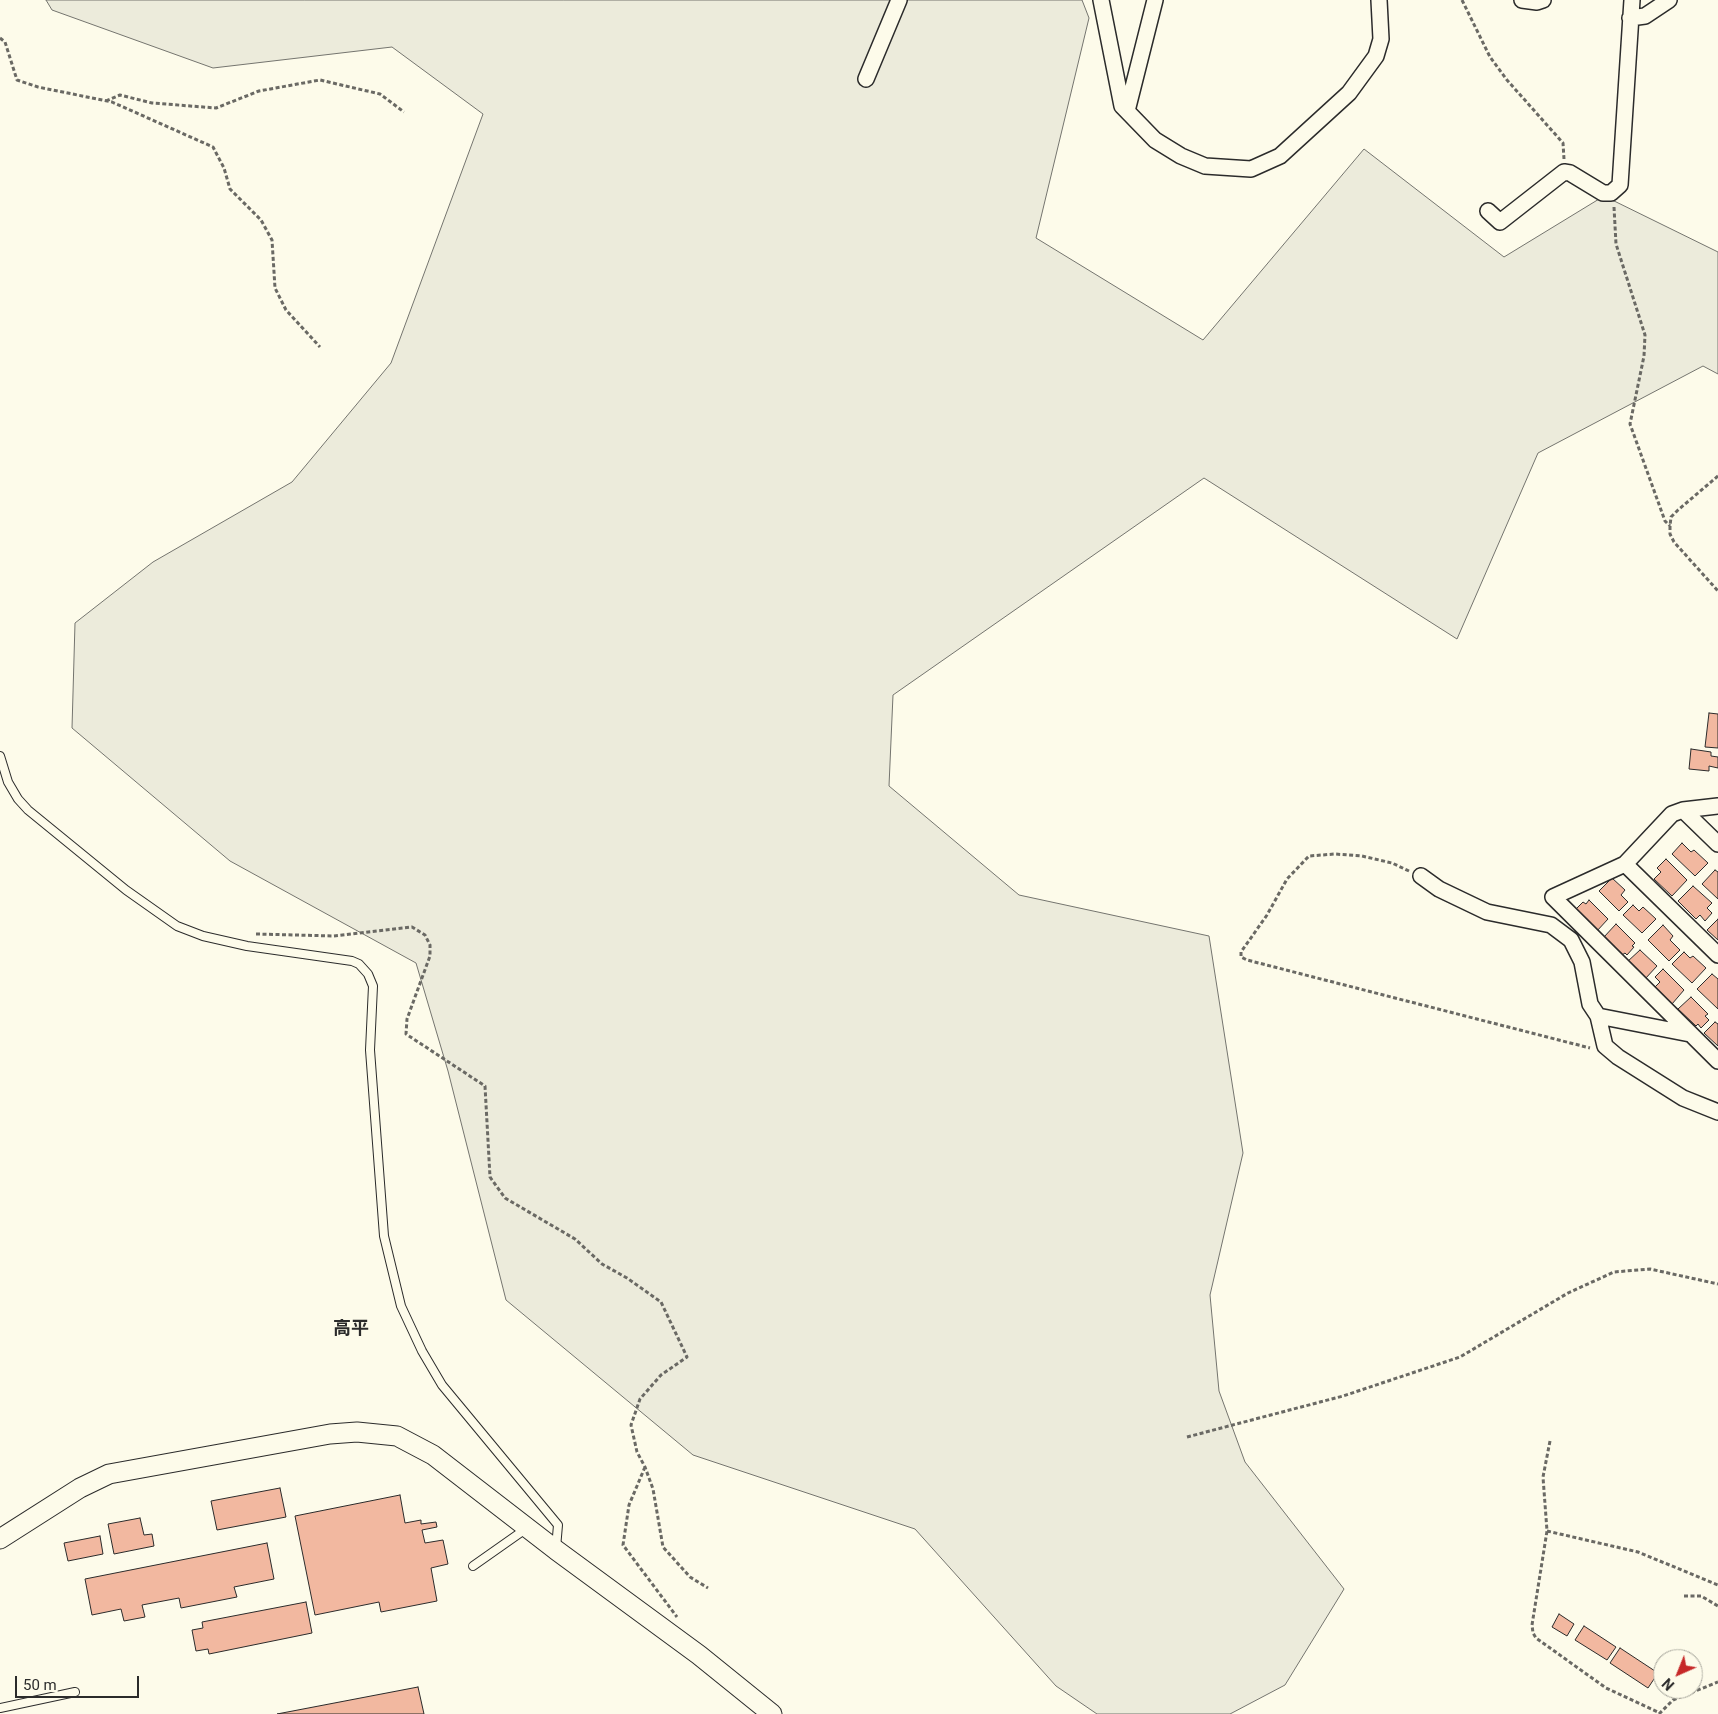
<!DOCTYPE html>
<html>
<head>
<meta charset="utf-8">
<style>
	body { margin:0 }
	#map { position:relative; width:1718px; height:1714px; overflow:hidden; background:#fdfbea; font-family:Roboto,sans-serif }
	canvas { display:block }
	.north { position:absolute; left:1653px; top:1649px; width:50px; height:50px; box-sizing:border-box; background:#fdfbea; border:1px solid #a9a89e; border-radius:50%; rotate:224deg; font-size:14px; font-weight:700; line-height:20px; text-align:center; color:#2b2b2b }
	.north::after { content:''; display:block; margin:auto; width:18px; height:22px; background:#c62828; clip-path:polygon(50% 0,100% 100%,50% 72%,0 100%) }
	.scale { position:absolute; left:15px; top:1676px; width:124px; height:22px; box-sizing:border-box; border:2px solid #2b2b2b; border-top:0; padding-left:6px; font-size:15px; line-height:18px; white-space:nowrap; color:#2b2b2b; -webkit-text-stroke:4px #fdfbea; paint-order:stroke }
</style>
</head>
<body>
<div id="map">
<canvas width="1718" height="1714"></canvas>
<div class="north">N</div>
<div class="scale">50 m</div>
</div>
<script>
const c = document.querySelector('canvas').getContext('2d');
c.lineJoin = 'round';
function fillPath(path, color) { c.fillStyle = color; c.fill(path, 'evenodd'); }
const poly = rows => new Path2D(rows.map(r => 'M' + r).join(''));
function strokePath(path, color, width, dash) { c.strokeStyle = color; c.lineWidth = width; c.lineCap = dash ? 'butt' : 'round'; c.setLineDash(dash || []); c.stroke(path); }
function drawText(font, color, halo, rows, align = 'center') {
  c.font = font + ' Roboto,"Noto Sans JP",sans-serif'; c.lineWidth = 4; c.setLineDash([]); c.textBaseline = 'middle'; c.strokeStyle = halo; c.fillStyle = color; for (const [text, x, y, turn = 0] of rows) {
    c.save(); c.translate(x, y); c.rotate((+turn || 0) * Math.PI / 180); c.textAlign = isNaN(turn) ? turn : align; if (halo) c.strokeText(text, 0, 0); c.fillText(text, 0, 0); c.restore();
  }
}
const green = poly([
	[46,0,1082,0,1089,18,1036,238,1203,340,1364,149,1504,257,1604,196,1718,252,1718,374,1703,366,1538,453,1457,639,1204,478,893,695,889,786,1019,895,1209,936,1243,1153,1210,1295,1219,1391,1245,1462,1344,1589,1285,1685,1230,1714,1097,1714,1056,1686,915,1529,693,1455,506,1300,448,1071,416,963,230,861,72,728,75,623,153,562,292,482,391,363,483,114,392,47,213,68,52,10,46,0]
]);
fillPath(green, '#ecebdb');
strokePath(green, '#74746e', 1);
const building = poly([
	[1709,713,1718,714,1718,748,1705,747,1709,713],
	[1691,749,1711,752,1711,756,1718,757,1718,768,1709,766,1709,771,1689,769,1691,749],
	[1682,843,1691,852,1694,850,1708,863,1695,876,1672,854,1682,843],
	[1666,859,1687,880,1672,896,1654,879,1661,872,1657,868,1666,859],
	[1715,870,1718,872,1718,899,1702,884,1715,870],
	[1612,878,1625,890,1621,895,1628,902,1619,911,1599,891,1612,878],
	[1693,886,1712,903,1707,908,1712,913,1705,921,1700,915,1696,919,1678,901,1693,886],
	[1589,900,1608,919,1596,932,1574,911,1583,902,1586,904,1589,900],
	[1633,905,1639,911,1643,907,1656,919,1642,933,1623,915,1633,905],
	[1718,919,1718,940,1707,930,1718,919],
	[1616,924,1635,943,1632,946,1634,947,1627,955,1625,953,1622,955,1604,937,1616,924],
	[1663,925,1673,936,1670,940,1680,950,1669,961,1648,940,1663,925],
	[1640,950,1657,966,1645,979,1627,962,1640,950],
	[1684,952,1690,958,1693,956,1706,968,1692,983,1672,964,1684,952],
	[1663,969,1684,990,1672,1004,1655,987,1660,982,1655,977,1663,969],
	[1712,974,1718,979,1718,1009,1697,989,1712,974],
	[1691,997,1708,1014,1705,1016,1709,1020,1701,1028,1698,1024,1696,1026,1678,1009,1691,997],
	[1715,1022,1718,1024,1718,1046,1704,1033,1715,1022],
	[280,1488,286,1517,217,1530,211,1501,280,1488],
	[400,1495,405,1523,421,1520,421,1524,436,1522,437,1527,422,1530,425,1543,443,1540,448,1564,431,1568,437,1601,381,1612,379,1602,315,1615,295,1516,400,1495],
	[140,1518,144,1535,152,1534,154,1546,114,1554,108,1524,140,1518],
	[100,1536,103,1554,68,1561,64,1543,100,1536],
	[267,1543,274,1579,234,1587,237,1597,181,1608,179,1598,142,1605,145,1617,124,1621,121,1609,92,1615,85,1579,267,1543],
	[306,1602,312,1633,209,1654,208,1649,196,1651,192,1630,203,1628,202,1622,306,1602],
	[1559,1614,1574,1624,1567,1636,1552,1627,1559,1614],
	[1584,1626,1616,1647,1607,1660,1575,1640,1584,1626],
	[1620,1648,1658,1673,1648,1688,1610,1663,1620,1648],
	[418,1687,424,1714,277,1714,418,1687]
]);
fillPath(building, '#f2b8a0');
strokePath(building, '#2b2b2b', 1);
const service = poly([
	[0,756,8,782,18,799,28,810,126,890,177,926,203,936,247,946,352,961,359,964,368,974,373,986,370,1050,384,1236,401,1306,422,1351,442,1385,558,1525,556,1548],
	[473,1566,527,1528],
	[0,1708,75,1692]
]);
const minor = poly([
	[1101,0,1122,106,1155,140,1181,156,1205,166,1251,169,1280,156,1349,93,1376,56,1381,39,1379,0],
	[1522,0,1537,2,1543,0],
	[1630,18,1645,16,1669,0],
	[866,79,899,0],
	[1127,111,1155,0],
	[1488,211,1500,222,1564,172,1570,173,1603,193,1611,193,1620,185,1632,0],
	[1718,806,1683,810,1672,814,1625,864,1553,897,1718,1061],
	[1683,810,1718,844],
	[1625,864,1718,955],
	[1421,876,1439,889,1487,912,1551,925,1571,940,1582,962,1590,1004,1598,1016,1690,1034],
	[1598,1016,1605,1046,1618,1057,1683,1098,1718,1112]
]);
const tertiary = poly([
	[0,1539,80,1488,109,1474,330,1434,357,1432,397,1436,433,1455,556,1550,699,1655,772,1714]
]);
strokePath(service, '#2b2b2b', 10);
strokePath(minor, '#2b2b2b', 18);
strokePath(tertiary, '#2b2b2b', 21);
strokePath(poly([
	[1462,0,1490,57,1507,80,1563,143,1564,159],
	[0,38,5,42,17,80,38,87,112,102,213,147,224,168,230,189,261,220,272,240,275,288,286,310,320,347],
	[106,101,120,95,152,103,216,108,259,91,320,80,380,94,404,112],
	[1614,207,1616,244,1645,335,1644,356,1630,424,1665,521,1670,526],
	[1718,476,1678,510,1671,517,1670,526,1670,534,1674,542,1718,591],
	[1409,871,1392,863,1362,856,1335,854,1309,856,1287,879,1267,915,1241,952,1241,957,1247,960,1590,1048],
	[256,934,333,936,412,927,425,935,430,945,430,956,407,1019,406,1034,485,1086,490,1177,505,1198,575,1239,602,1264,627,1278,661,1302,687,1357,661,1375,640,1399,631,1425,637,1452,645,1467,653,1489,663,1547,690,1577,708,1588],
	[1187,1437,1343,1396,1460,1357,1568,1293,1614,1272,1650,1269,1718,1284],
	[1550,1441,1543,1477,1547,1531,1532,1625,1533,1633,1536,1638,1606,1688,1660,1713],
	[645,1467,629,1505,623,1545,677,1617],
	[1547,1531,1638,1552,1718,1585],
	[1684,1596,1701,1596,1718,1606],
	[1659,1714,1673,1700,1718,1682]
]), '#6a6964', 3, [4, 2.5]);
strokePath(service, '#fdfbea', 8);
strokePath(minor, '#fdfbea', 15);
strokePath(tertiary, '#fdfbea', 19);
drawText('bold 18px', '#2b2b2b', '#fdfbea', [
	["高平",351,1329]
]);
</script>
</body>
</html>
